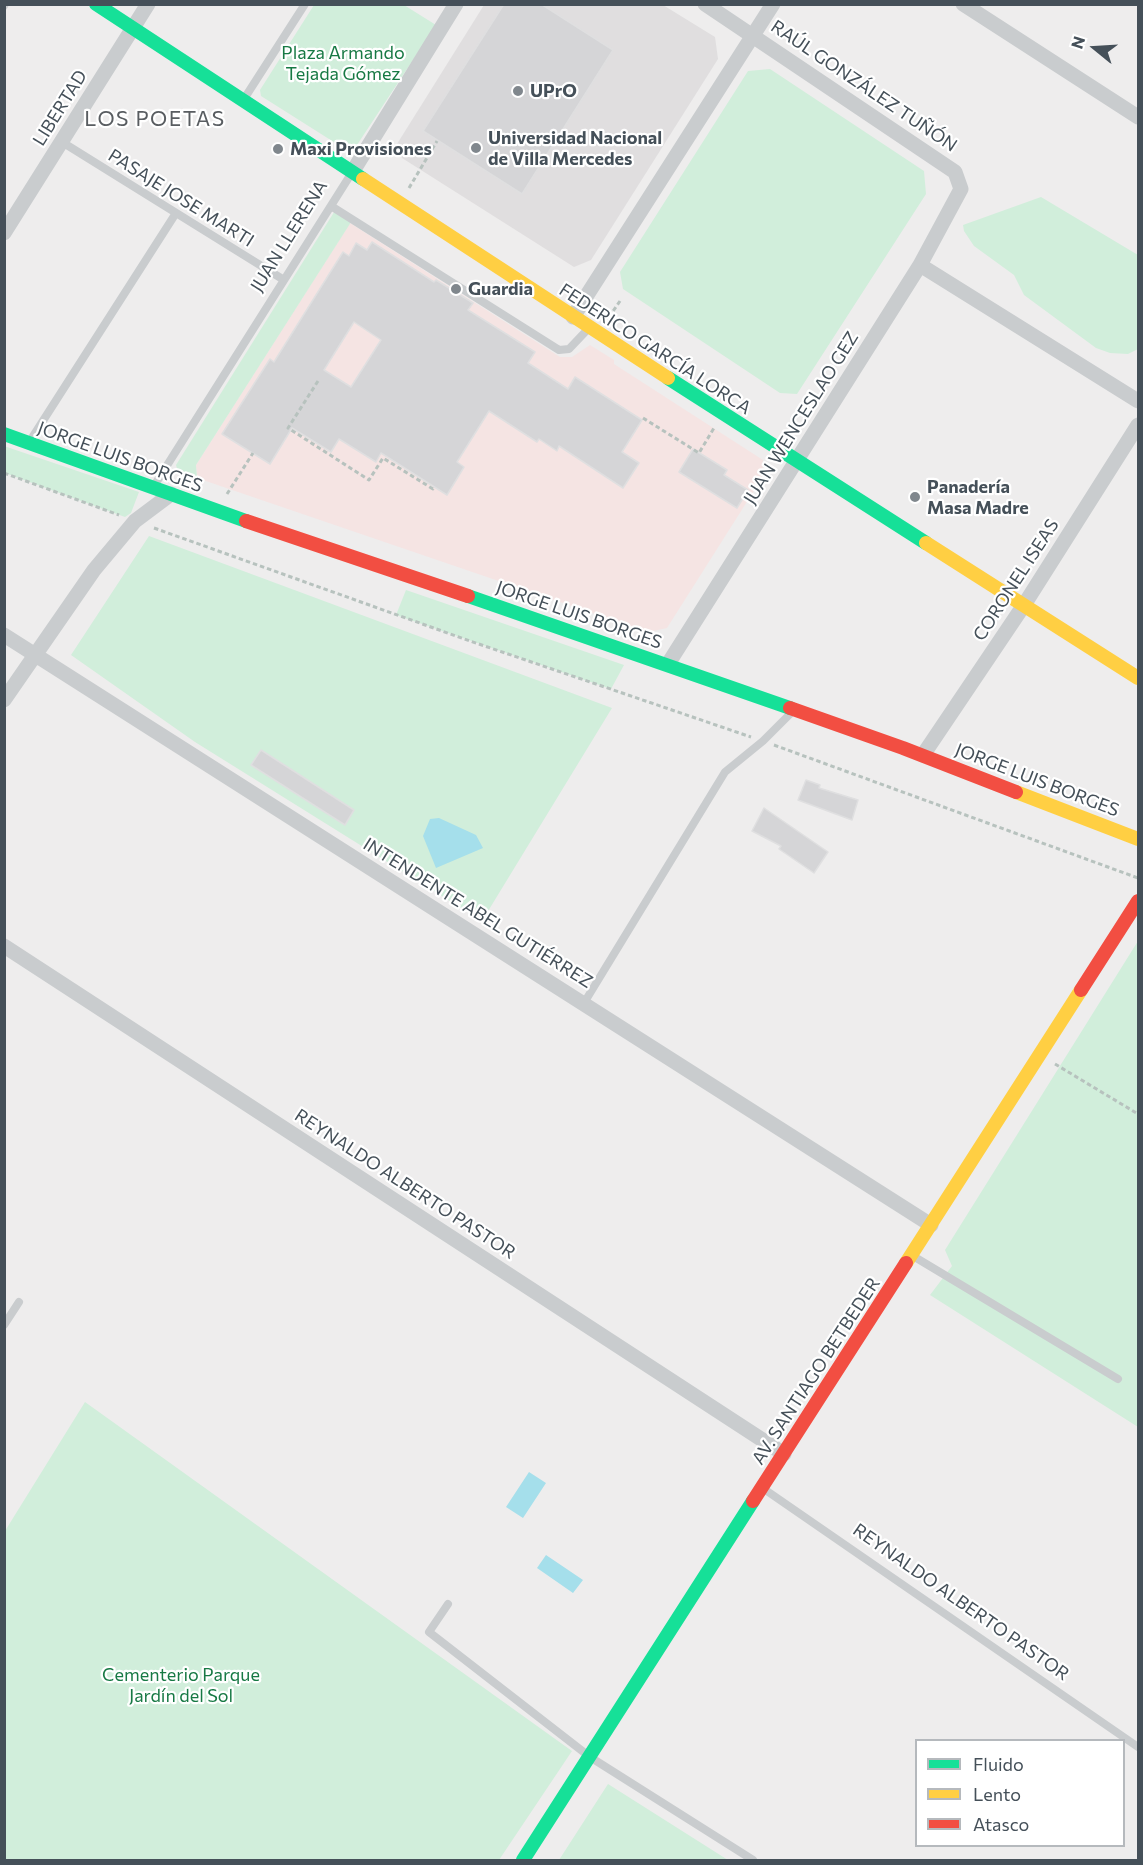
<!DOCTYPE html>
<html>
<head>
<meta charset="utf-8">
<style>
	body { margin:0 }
	#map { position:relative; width:1143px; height:1865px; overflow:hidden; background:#eeeded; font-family:Commissioner,sans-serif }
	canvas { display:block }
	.frame { position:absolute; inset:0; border:6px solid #455059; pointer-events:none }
	.legend { position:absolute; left:915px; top:1739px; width:210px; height:108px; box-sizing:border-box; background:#fff; border:2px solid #b5b9bd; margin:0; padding:8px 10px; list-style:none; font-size:18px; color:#455059 }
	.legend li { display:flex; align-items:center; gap:12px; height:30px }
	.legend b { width:30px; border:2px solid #b5b9bd }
	.north { position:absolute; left:1065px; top:18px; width:60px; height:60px; -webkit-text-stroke:4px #fff; paint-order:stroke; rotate:288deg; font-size:16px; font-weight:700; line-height:24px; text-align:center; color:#455059 }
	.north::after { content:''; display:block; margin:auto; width:21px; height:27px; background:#455059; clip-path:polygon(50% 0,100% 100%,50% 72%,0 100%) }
</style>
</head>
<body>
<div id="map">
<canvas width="1143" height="1865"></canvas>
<div class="frame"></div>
<ul class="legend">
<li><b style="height:8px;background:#16e098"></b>Fluido</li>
<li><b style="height:8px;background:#ffcf43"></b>Lento</li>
<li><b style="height:8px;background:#f24e42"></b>Atasco</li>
</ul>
<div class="north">N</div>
</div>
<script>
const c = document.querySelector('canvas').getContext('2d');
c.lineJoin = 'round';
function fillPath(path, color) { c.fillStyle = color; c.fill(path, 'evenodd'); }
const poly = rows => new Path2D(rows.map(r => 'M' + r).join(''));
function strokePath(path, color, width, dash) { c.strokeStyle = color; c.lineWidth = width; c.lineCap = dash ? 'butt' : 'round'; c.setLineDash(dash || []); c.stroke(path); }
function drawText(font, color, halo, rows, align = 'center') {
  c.font = font + ' Commissioner,sans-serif'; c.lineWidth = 4.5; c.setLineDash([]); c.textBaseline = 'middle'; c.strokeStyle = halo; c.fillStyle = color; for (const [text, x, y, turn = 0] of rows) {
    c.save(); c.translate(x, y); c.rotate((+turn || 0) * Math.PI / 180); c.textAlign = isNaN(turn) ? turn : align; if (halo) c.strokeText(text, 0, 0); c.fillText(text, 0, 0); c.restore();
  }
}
fillPath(poly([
	[484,5,663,5,715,37,718,59,591,260,574,267,402,158,397,144]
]), '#e0dedf');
fillPath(poly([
	[350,223,560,357,572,357,590,345,614,360,614,364,763,460,762,478,667,628,648,632,197,478,196,465]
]), '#f5e4e3');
fillPath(poly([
	[314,5,404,5,436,25,355,148,348,151,261,96,260,90],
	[770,69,924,171,926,194,797,394,780,393,623,289,620,272,748,71],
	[1041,197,1138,255,1138,349,1128,354,1110,353,1096,348,1024,295,1014,275,974,246,964,231,963,225],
	[336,209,353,219,196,465,197,478,178,472,176,465],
	[4,446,139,492,131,513,125,517,5,473],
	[149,536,612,708,482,921,195,742,71,655],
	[406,590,624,665,611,689,396,615],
	[1138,941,1138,1427,930,1295,952,1266,945,1250],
	[85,1402,572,1751,499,1860,5,1860,5,1531],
	[608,1784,728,1860,559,1860]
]), '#d1eedb');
fillPath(poly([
	[439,818,476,835,483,848,436,868,423,836,430,819],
	[529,1472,546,1483,523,1518,506,1507],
	[546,1555,583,1580,573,1593,537,1568]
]), '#a5dfeb');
const building = poly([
	[504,4,541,4,613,50,522,194,423,131,504,4],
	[372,242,434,282,436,280,473,303,468,310,535,352,528,363,568,389,575,377,642,420,622,452,639,463,623,488,559,446,557,451,539,439,537,442,489,411,457,462,464,467,447,495,381,453,376,462,339,439,331,452,292,428,270,464,222,434,270,359,274,362,343,252,349,256,356,243,367,250,372,242],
	[354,322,381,340,351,387,324,370,354,322],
	[693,449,727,470,724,475,748,490,737,508,679,472,693,449],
	[261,750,354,810,345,825,251,765,261,750],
	[806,780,820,785,819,788,858,800,852,820,798,800,806,780],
	[764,808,828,852,814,873,779,849,781,846,752,831,764,808]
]);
fillPath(building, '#d5d5d7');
strokePath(building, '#dfdfe0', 1.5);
strokePath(poly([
	[409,188,437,141],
	[609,317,620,301],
	[318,381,288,428,369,480,383,458,433,489,434,487],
	[643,418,699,453,714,428],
	[4,473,119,515],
	[227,494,253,453],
	[154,528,470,641,751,737],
	[774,745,1138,878],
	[1055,1064,1138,1114]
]), '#b7c2be', 3, [4.5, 3]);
strokePath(poly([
	[4,6,5,4],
	[244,99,305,4],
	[62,142,284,280],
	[331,206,559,350,569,349,588,329],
	[30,441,176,213],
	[154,486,351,174],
	[584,1003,725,772,763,741,792,712],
	[913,1256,1118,1379],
	[4,1325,19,1302],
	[764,1489,1138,1747],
	[448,1604,429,1632,590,1757,753,1860]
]), '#c9ccce', 8);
strokePath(poly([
	[963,4,1138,117],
	[353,171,456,4],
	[4,233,148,4],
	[920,265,1138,401],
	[573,317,773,4],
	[4,635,931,1225],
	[668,664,920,265,961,189,955,172,705,4],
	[4,700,94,570,135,521,171,494],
	[923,755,1024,605,1138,425],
	[4,946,784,1454]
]), '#c9ccce', 15);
strokePath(poly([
	[96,4,363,179],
	[668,378,926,543],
	[4,434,246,521],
	[468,596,790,708],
	[523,1860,753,1501]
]), '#16e098', 14);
strokePath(poly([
	[363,179,668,378],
	[926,543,1138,678],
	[1016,792,1138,839],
	[906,1263,1081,990]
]), '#ffcf43', 14);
strokePath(poly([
	[246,521,468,596],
	[790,708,903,748,1016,792],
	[1081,990,1138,901],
	[753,1501,906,1263]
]), '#f24e42', 14);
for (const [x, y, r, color] of [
	[518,91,6,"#80878d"],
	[476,148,6,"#80878d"],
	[278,149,6,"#80878d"],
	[456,289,6,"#80878d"],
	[915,497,6,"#80878d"]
]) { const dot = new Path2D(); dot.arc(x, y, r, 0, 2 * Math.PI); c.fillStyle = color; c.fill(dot); strokePath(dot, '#fff', 2); }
drawText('18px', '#177944', '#fff', [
	["Plaza Armando",343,53],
	["Tejada Gómez",343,74],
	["Cementerio Parque",181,1675],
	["Jardín del Sol",181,1696]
]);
drawText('18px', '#455059', '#fff', [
	["RAÚL GONZÁLEZ TUÑÓN",864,86,34],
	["LIBERTAD",60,108,-58],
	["PASAJE JOSE MARTI",181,198,32],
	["JUAN LLERENA",289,236,-58],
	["FEDERICO GARCÍA LORCA",655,349,33],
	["JUAN WENCESLAO GEZ",801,418,-58],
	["JORGE LUIS BORGES",120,457,20],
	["CORONEL ISEAS",1016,580,-57],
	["JORGE LUIS BORGES",579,615,19],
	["JORGE LUIS BORGES",1037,780,21],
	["INTENDENTE ABEL GUTIÉRREZ",478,913,32],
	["REYNALDO ALBERTO PASTOR",405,1184,33],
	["AV. SANTIAGO BETBEDER",816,1371,-57],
	["REYNALDO ALBERTO PASTOR",961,1602,35]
]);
drawText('bold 18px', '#455059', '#fff', [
	["UPrO",530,91],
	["Universidad Nacional",488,138],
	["de Villa Mercedes",488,159],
	["Maxi Provisiones",290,149],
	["Guardia",468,289],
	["Panadería",927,487],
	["Masa Madre",927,508]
], 'left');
c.letterSpacing = '1.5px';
drawText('21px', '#595d61', '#fff', [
	["LOS POETAS",155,119]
]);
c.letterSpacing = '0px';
</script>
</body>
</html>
